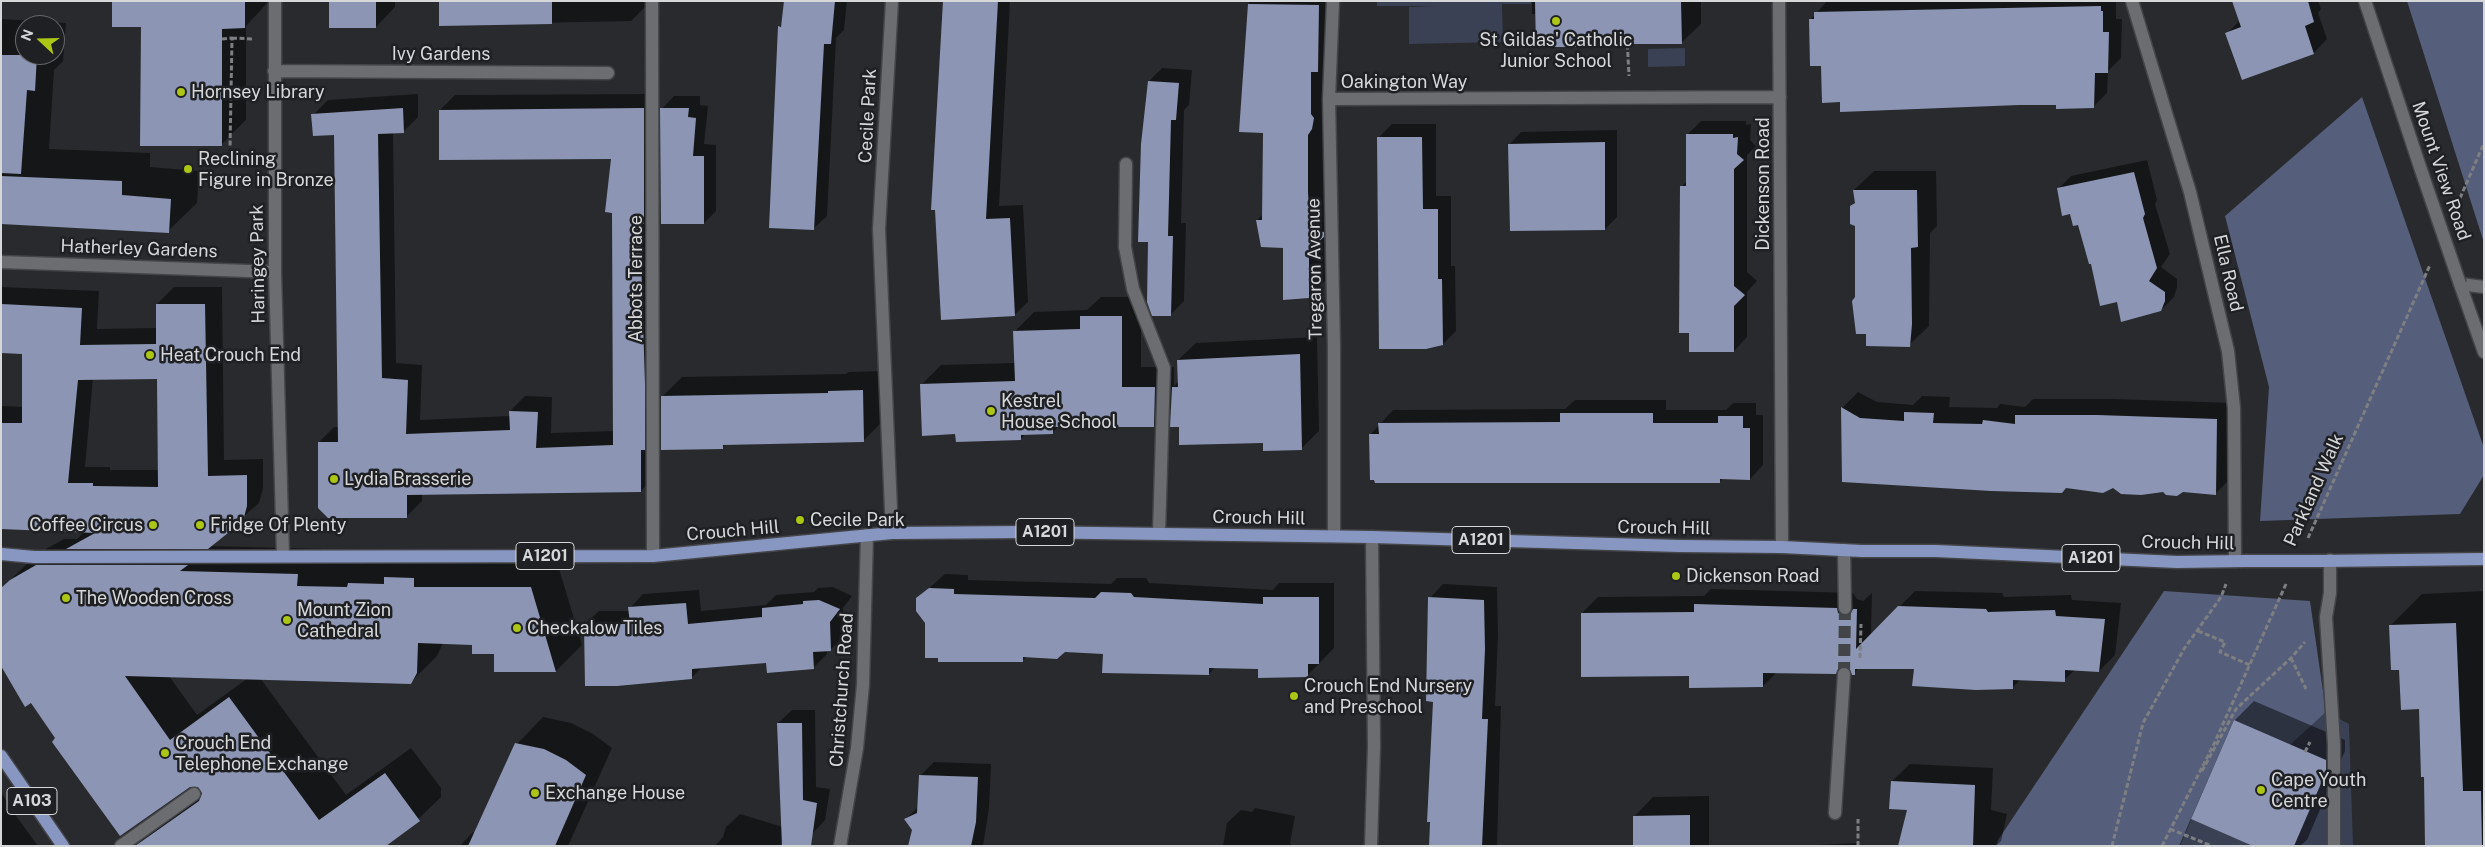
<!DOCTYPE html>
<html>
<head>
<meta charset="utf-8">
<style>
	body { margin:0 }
	#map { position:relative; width:2485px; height:847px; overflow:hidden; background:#282a2d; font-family:"Public Sans",sans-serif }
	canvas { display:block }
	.frame { position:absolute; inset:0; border:2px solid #d6d7d9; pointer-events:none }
	.north { position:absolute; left:15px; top:15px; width:50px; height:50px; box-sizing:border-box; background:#1f2023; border:1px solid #68696c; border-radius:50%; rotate:291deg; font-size:14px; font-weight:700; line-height:20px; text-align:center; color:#d6d7d9 }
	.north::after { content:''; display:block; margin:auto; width:18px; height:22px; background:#abc615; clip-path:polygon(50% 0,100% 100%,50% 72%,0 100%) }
</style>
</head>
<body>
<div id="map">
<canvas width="2485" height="847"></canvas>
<div class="frame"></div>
<div class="north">N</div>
</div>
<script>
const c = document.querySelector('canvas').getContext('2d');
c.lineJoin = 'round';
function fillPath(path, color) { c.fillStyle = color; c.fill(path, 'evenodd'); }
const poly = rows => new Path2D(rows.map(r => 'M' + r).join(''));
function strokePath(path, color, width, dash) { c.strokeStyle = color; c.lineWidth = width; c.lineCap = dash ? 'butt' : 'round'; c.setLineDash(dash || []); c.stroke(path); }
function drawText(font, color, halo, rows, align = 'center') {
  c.font = font + ' "Public Sans",sans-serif'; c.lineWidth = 5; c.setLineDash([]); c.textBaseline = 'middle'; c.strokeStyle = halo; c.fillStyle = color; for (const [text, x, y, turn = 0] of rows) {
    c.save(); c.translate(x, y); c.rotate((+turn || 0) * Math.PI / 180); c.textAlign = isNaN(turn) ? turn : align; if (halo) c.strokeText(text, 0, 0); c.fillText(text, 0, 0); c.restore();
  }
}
fillPath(poly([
	[1377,1,1531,1,1531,4,1502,4,1503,42,1409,44,1409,7,1437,6,1377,6],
	[1685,48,1685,66,1648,67,1648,49],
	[2326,712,2349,724,2353,846,2180,846,2234,720,2290,745]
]), '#3a4154');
fillPath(poly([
	[2407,1,2484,1,2484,243],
	[2362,97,2484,448,2484,475,2460,514,2260,521,2269,387,2225,216],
	[2164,591,2310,601,2326,712,2290,745,2234,720,2179,846,1996,846,1998,840]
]), '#555e7a');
fillPath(poly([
	[113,1,269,1,246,26,246,120,222,144,142,26],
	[331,1,395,1,395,7,376,27],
	[440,1,645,1,645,7,631,21,441,25],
	[785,1,847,1,844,30,836,38,827,216,813,229,779,27,783,23],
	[944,1,1010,1,999,206,1023,205,1028,302,1014,315,942,319],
	[1249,1,1335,1,1323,118,1324,175,1326,215,1339,216,1339,220,1324,235,1325,281,1309,297,1284,247,1257,220,1263,214,1264,132,1240,131],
	[1532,1,1701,1,1701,24,1681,43,1602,42,1599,46,1537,14,1532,14],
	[1827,1,2116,1,2116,19,2122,19,2121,58,2108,71,2107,93,2093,107,2057,103,1841,101,1822,64,1811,19],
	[2233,1,2318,1,2321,9,2318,13,2327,39,2314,53,2243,78,2227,34,2240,20],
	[1,19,66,23,63,61,54,70,49,149,150,153,150,167,199,171,197,203,168,231,1,223],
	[25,25,55,25,55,55,25,55],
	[1162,68,1192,70,1189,105,1184,110,1181,223,1186,223,1184,301,1170,315,1149,81],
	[418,94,418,117,403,132,393,132,396,363,422,365,420,420,510,416,510,411,525,396,552,397,551,433,614,431,612,157,440,110,455,95,659,94,659,208,655,212,659,434,655,438,656,476,641,491,422,494,422,501,407,516,319,442,334,427,339,427,336,134,313,115,328,100],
	[674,96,700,96,700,105,708,106,704,144,716,145,716,211,704,223,662,109],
	[1701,121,1746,121,1746,125,1751,124,1750,140,1756,146,1747,155,1747,272,1757,281,1747,292,1747,337,1734,351,1681,187,1687,181,1687,135],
	[1392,124,1436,124,1436,196,1451,196,1451,266,1455,266,1456,331,1443,344,1378,138],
	[1617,130,1617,217,1605,229,1509,145,1521,132],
	[2147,160,2157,200,2155,204,2170,254,2161,267,2177,279,2177,287,2174,297,2161,310,2117,300,2092,263,2079,224,2058,189,2071,176],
	[1874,171,1936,171,1937,226,1930,233,1929,326,1909,345,1868,333,1857,298,1856,225,1851,206,1856,201,1854,190],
	[1,287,99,291,97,329,157,328,157,304,174,287,222,287,224,460,263,459,263,488,259,503,210,546,323,549,323,560,557,562,582,645,556,671,495,653,473,643,443,643,437,656,411,682,260,678,346,795,411,748,441,788,441,797,414,823,136,846,158,824,203,792,201,788,57,738,1,589,37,554,64,539,77,539,85,531,1,528,1,406,24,407,24,353,1,352],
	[93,378,158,378,159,470,110,470,110,467,85,467],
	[169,676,248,678,197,715],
	[1101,297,1141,297,1141,367,1174,367,1174,386,1179,381,1178,360,1196,343,1317,337,1319,431,1301,449,1180,426,1172,407,1154,426,1060,425,1053,432,1026,433,1021,439,956,433,921,385,941,365,1015,363,1014,332,1034,312,1087,310],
	[882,371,883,421,863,441,727,443,722,448,662,397,682,377,846,374,849,372],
	[1858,392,1877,402,1913,405,1922,396,1950,397,1949,407,1997,408,2000,404,2025,407,2033,399,2114,399,2233,403,2232,477,2216,493,2113,486,1843,481,1842,408],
	[1575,400,1666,400,1666,410,1726,410,1733,403,1756,403,1756,415,1763,415,1763,465,1750,479,1723,478,1719,482,1370,435,1393,410,1565,409],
	[945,574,968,575,968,580,1111,584,1117,578,1146,578,1149,583,1273,590,1279,583,1334,583,1334,648,1307,676,1259,668,1215,667,1209,674,1104,652,1065,651,1027,656,1022,661,926,622,917,599],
	[1443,584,1497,587,1498,635,1495,706,1501,706,1497,846,1429,846,1434,700,1430,598],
	[833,587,852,596,843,608,844,636,831,649,827,650,827,654,814,667,767,662,702,667,692,677,585,624,599,611,630,611,630,608,643,594,699,590,701,611,766,605,776,595,814,592,818,588],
	[1711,589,1853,593,1857,599,1863,601,1872,593,1871,635,1915,591,2002,593,2004,597,2071,595,2072,600,2121,603,2115,655,2099,671,2075,670,2064,680,2021,679,2012,688,1915,668,1860,667,1854,673,1850,667,1844,665,1835,673,1777,672,1763,686,1690,675,1582,613,1598,597,1704,596],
	[2484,591,2484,846,2427,846,2425,775,2420,708,2400,669,2390,626,2422,594],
	[2254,701,2345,740,2345,751,2307,840,2300,846,2256,846,2235,720],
	[792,710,815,710,816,787,830,789,825,820,812,834,782,843,779,846,715,846,723,837,726,827,740,814,783,827,778,723],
	[543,717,571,723,593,734,612,748,568,846,460,846,473,832,475,834,517,744],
	[934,762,991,764,989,808,983,846,909,846,913,830,906,819,919,806,920,776],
	[1910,764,1993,768,1991,810,2007,814,2001,841,1996,846,1900,846,1909,809,1892,781],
	[1,792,14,813,38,846,1,846],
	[1709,796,1709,846,1634,846,1634,817,1653,797],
	[1255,808,1295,816,1290,843,1292,846,1223,846,1227,823,1241,810,1252,812],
	[1857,843,1857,846,1799,846]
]), '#0007');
fillPath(poly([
	[112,1,245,1,245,28,222,29,222,146,140,146,141,27,112,27],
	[329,1,376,1,376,28,329,28],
	[439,1,552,1,552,24,439,26],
	[784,1,835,1,831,44,824,44,814,230,769,228,778,26,781,27],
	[943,1,998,1,986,219,1010,218,1015,316,941,320,935,210,931,210],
	[1535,1,1681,1,1682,44,1599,44,1599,47,1536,47],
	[2232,1,2308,1,2314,22,2305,26,2314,54,2242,80,2225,33,2241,27],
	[1248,4,1319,5,1318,72,1311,72,1311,114,1314,118,1312,129,1308,135,1308,192,1310,230,1324,232,1324,237,1309,250,1309,298,1283,300,1283,248,1261,247,1256,220,1262,220,1263,133,1239,132],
	[2101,6,2101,11,2103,11,2103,32,2109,32,2108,73,2095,73,2094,108,2056,109,2056,105,2019,105,1840,112,1840,102,1822,103,1821,66,1810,66,1809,19,1814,19,1814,12],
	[1,55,37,55,35,91,27,90,21,174,1,173],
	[1148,81,1179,83,1176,120,1171,120,1168,236,1173,236,1171,316,1152,316,1147,302,1148,242,1138,242,1141,144],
	[403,108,404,133,378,134,382,378,408,380,406,434,510,430,509,411,538,412,536,448,613,445,612,213,605,212,611,159,439,160,439,110,644,108,644,224,640,224,645,384,645,450,641,450,641,492,407,495,407,518,328,518,318,508,318,442,338,442,334,135,313,136,311,114],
	[660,108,689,108,688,117,696,118,693,156,704,156,704,224,661,224],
	[1686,134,1733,134,1733,138,1738,137,1737,154,1744,160,1734,169,1734,286,1745,295,1734,306,1734,352,1689,352,1689,333,1679,333,1680,186,1686,186],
	[1377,137,1422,137,1423,209,1438,209,1438,279,1442,279,1443,345,1426,349,1379,349],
	[1605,142,1605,230,1510,231,1508,144],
	[2134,172,2145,214,2143,218,2157,268,2149,281,2165,292,2165,301,2161,311,2121,322,2117,302,2100,306,2091,264,2089,264,2078,225,2073,226,2070,214,2062,216,2057,188],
	[1,176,122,181,122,195,171,199,169,233,1,224],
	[1853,190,1917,190,1918,247,1911,248,1912,324,1910,347,1866,346,1866,334,1856,334,1852,301,1855,297,1855,226,1850,224,1850,206,1855,203],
	[1,304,82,308,80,345,156,344,156,304,205,304,208,476,247,475,247,506,243,521,208,549,66,549,95,533,1,529,1,423,22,423,22,354,1,353],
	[157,379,158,487,93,486,93,483,68,483,78,380],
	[1080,316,1122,316,1122,387,1155,387,1154,427,1053,427,1053,434,1021,435,1021,440,956,442,955,434,922,436,920,384,1015,381,1013,331,1080,329],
	[1300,354,1302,450,1263,451,1263,443,1179,445,1179,427,1170,427,1172,387,1178,387,1177,360],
	[863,390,864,442,723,445,723,449,661,450,661,396,828,393,828,391],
	[1841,407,1860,418,1904,421,1904,412,1934,413,1933,423,1982,424,1983,420,2015,424,2015,415,2097,415,2217,419,2216,495,2183,492,2177,496,2166,495,2163,492,2141,495,2121,494,2113,488,2103,493,2066,488,2062,493,1991,491,1842,482],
	[1560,413,1653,413,1653,423,1718,423,1718,416,1743,416,1743,428,1750,428,1750,480,1720,479,1720,483,1375,483,1374,480,1370,480,1369,434,1379,434,1378,423,1560,422],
	[36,565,188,565,180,571,298,574,297,586,347,587,348,583,384,584,384,577,414,578,414,587,531,587,556,672,494,672,494,654,472,654,472,645,418,643,417,673,411,684,125,676,170,740,229,697,319,820,385,773,420,821,386,846,135,846,199,801,202,793,198,787,190,787,120,836,52,742,55,738,31,703,25,707,1,666,1,588,10,580],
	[929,588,954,589,954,594,1095,598,1101,592,1131,593,1134,597,1263,604,1263,597,1319,597,1319,664,1308,664,1308,677,1258,678,1258,669,1209,668,1209,675,1102,673,1103,654,1065,652,1057,659,1023,657,1023,662,938,662,938,658,925,658,925,623,916,611,916,598],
	[1428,597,1484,600,1485,649,1482,719,1488,719,1482,846,1429,846,1430,822,1427,822,1433,702,1426,701],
	[819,600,840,609,830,622,831,651,813,652,814,669,767,673,766,663,692,669,692,679,617,686,585,686,584,624,630,624,628,607,686,603,688,624,762,617,762,608,803,604,803,601],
	[1694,604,1837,608,1838,613,1845,616,1850,615,1853,609,1857,609,1856,649,1898,606,1986,609,1988,612,2055,610,2056,616,2105,619,2099,672,2065,670,2065,682,2013,680,2013,689,1976,690,1912,686,1914,669,1855,669,1855,675,1852,675,1849,668,1844,666,1838,669,1836,674,1763,673,1763,687,1689,688,1689,676,1581,677,1581,613,1694,612],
	[2456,623,2463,791,2481,791,2482,846,2425,846,2424,777,2421,777,2419,709,2401,710,2399,670,2391,670,2389,625],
	[2234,720,2326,760,2326,772,2294,846,2253,846,2191,819],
	[777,723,802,723,803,800,817,803,811,846,782,846],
	[515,743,544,749,566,760,586,775,555,846,468,846],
	[919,775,978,777,976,822,971,846,908,846,912,830,904,819,917,813],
	[1891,781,1975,785,1973,846,1898,846,1907,810,1889,809],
	[1690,815,1690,846,1633,846,1633,816]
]), '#8c96b4');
strokePath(poly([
	[1844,674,1845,608]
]), '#424447', 12, [12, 6]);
const minor = poly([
	[275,1,275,272,283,556],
	[652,1,653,556],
	[892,1,879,229,892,533],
	[1333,1,1329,99,1334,347,1334,536],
	[1779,1,1782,547],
	[2132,1,2190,192,2228,351,2234,408,2235,561],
	[2365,1,2421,170],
	[274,71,608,73],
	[1329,99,1780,97],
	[1126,164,1125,247,1133,289,1164,368,1159,533],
	[1,262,275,272],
	[2484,287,2460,284,2484,352],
	[1844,550,1845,608],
	[2330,560,2330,593,2326,617,2334,745,2334,846],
	[1835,813,1844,674],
	[121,846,194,794],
	[840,846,857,748,863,685,867,535],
	[1371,846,1374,747,1372,537]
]);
const major = poly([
	[1,554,34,557,653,556,892,533,1025,532,1372,537,1679,546,1782,547,1862,551,1936,551,2177,562,2246,561],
	[2321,561,2484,559],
	[1,756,63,846]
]);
strokePath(minor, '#444548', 15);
strokePath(major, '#444548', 15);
strokePath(poly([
	[1627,37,1629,76],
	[232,38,254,39],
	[222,39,232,38,230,148],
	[2457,205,2484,143],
	[2308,538,2430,265],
	[2198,631,2225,642,2220,652,2250,665],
	[1860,658,1861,624],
	[2291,658,2306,689],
	[2305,752,2310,742],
	[2202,771,2236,709,2291,658,2305,642],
	[2170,829,2212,846],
	[1858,846,1858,819],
	[2112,846,2143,723,2184,649,2221,597,2226,584],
	[2162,846,2214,744,2286,584]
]), '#7e7f82', 3, [5, 2.5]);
strokePath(minor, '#6b6d70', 12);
strokePath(major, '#8897c2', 12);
const minorBridge = poly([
	[2421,170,2460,284]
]);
const majorBridge = poly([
	[2246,561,2321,561]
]);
strokePath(minorBridge, '#444548', 15, []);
strokePath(majorBridge, '#444548', 15, []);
strokePath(minorBridge, '#6b6d70', 12);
strokePath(majorBridge, '#8897c2', 12);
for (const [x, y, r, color] of [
	[1556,21,5,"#abc615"],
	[181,92,5,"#abc615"],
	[188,169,5,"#abc615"],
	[150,355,5,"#abc615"],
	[991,411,5,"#abc615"],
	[334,479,5,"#abc615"],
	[800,520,5,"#abc615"],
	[153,525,5,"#abc615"],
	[200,525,5,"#abc615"],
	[1676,576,5,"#abc615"],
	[66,598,5,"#abc615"],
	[287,620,5,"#abc615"],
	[517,628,5,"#abc615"],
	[1294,696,5,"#abc615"],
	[165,753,5,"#abc615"],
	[2261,790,5,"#abc615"],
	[535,793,5,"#abc615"]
]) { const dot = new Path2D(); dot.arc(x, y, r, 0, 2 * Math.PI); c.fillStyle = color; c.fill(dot); strokePath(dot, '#1f2023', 2); }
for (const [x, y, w] of [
	[1045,532,58],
	[1481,540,58],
	[545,556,58],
	[2091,558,58],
	[32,801,50]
]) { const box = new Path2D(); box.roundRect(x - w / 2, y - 13.5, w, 27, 4); c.fillStyle = '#1f2023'; c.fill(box); strokePath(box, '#d6d7d9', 1); }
drawText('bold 16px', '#d6d7d9', null, [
	["A1201",1045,532],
	["A1201",1481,540],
	["A1201",545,556],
	["A1201",2091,558],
	["A103",32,801]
]);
drawText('18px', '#d6d7d9', '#1f2023', [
	["St Gildas' Catholic",1556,40,"center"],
	["Junior School",1556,61,"center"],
	["Hornsey Library",191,92],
	["Reclining",198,159],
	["Figure in Bronze",198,180],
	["Heat Crouch End",160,355],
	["Kestrel",1001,401],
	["House School",1001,422],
	["Lydia Brasserie",344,479],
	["Cecile Park",810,520],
	["Coffee Circus",143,525,"right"],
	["Fridge Of Plenty",210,525],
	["Dickenson Road",1686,576],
	["The Wooden Cross",76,598],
	["Mount Zion",297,610],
	["Cathedral",297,631],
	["Checkalow Tiles",527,628],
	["Crouch End Nursery",1304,686],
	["and Preschool",1304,707],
	["Crouch End",175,743],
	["Telephone Exchange",175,764],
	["Cape Youth",2271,780],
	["Centre",2271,801],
	["Exchange House",545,793]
], 'left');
drawText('18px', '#d6d7d9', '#1f2023', [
	["Ivy Gardens",441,54],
	["Oakington Way",1404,82],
	["Cecile Park",868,116,-87],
	["Mount View Road",2441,171,71],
	["Dickenson Road",1763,184,-90],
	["Hatherley Gardens",139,249,2],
	["Haringey Park",258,264,-91],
	["Tregaron Avenue",1315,269,-91],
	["Ella Road",2228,273,77],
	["Abbots Terrace",636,279,-90],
	["Parkland Walk",2314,490,-66],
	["Crouch Hill",1259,518,1],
	["Crouch Hill",1664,528,1],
	["Crouch Hill",733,531,-5],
	["Crouch Hill",2188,543,1],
	["Christchurch Road",842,690,-86]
]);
</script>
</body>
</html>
